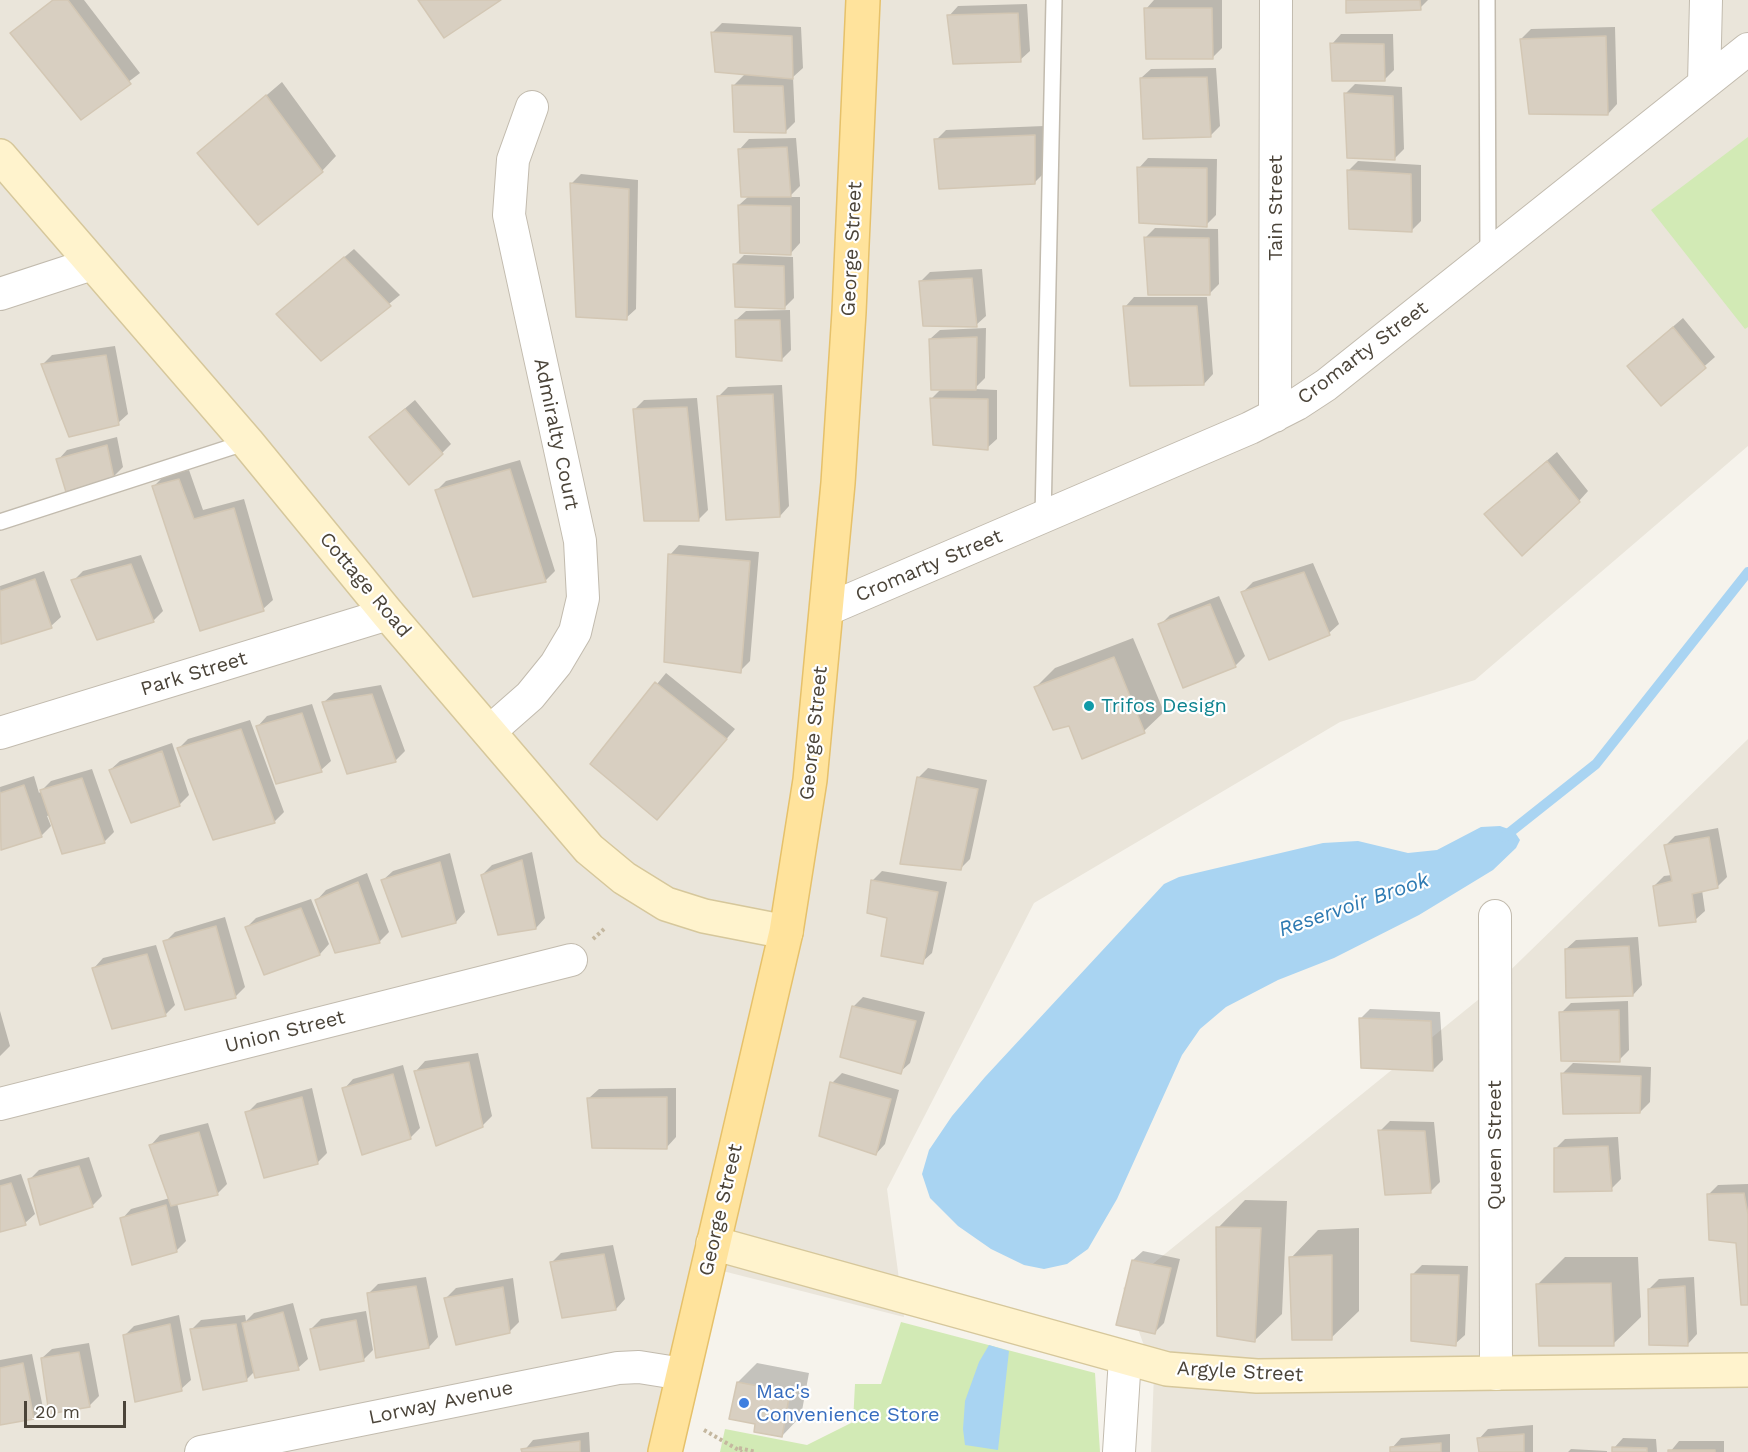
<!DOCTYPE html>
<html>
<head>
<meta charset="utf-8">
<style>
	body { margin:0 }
	#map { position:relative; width:1748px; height:1452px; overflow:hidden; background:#f6f3ec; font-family:"Work Sans",sans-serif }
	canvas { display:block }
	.scale { position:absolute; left:24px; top:1401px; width:102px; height:27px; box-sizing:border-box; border:3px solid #4b4439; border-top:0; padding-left:8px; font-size:18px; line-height:21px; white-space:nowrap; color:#4b4439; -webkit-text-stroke:4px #fff; paint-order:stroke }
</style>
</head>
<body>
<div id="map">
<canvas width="1748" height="1452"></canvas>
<div class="scale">20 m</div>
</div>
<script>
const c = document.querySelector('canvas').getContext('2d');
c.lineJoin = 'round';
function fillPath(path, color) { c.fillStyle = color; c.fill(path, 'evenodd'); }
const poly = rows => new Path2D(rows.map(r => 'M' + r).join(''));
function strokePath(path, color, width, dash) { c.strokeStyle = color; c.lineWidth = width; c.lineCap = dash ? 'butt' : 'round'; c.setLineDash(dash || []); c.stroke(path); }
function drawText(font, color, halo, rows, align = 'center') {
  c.font = font + ' "Work Sans",sans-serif'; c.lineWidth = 4.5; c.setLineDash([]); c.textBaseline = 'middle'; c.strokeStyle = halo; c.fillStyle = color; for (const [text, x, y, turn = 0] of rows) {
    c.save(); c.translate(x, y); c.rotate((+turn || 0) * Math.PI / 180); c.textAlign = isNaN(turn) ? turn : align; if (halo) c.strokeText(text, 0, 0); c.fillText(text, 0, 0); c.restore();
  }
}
fillPath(poly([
	[0,0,1748,0,1748,446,1475,680,1340,722,1034,903,887,1189,904,1317,703,1266,654,1452,0,1452],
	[1748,739,1748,1452,1151,1452,1154,1373,1123,1288,1489,991]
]), '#eae5da');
fillPath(poly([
	[1748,137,1748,327,1745,329,1651,210],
	[901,1322,1095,1373,1100,1452,720,1452,725,1429,807,1445,853,1422,855,1384,881,1384]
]), '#d2eab5');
fillPath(poly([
	[1500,826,1514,831,1520,840,1516,848,1493,870,1419,915,1334,958,1278,980,1226,1007,1200,1029,1182,1055,1117,1199,1088,1249,1067,1264,1044,1269,1024,1265,991,1249,958,1226,930,1198,922,1174,929,1150,952,1116,985,1077,1164,884,1179,877,1323,843,1358,841,1408,853,1437,850,1481,827],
	[989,1345,1009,1351,998,1450,965,1445,963,1429,965,1401,979,1362]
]), '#a9d4f2');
fillPath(poly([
	[53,0,84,0,140,73,81,118,22,24],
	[1154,0,1222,0,1222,48,1212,58,1146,9],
	[1347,0,1428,0,1420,8],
	[1027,4,1030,51,1020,60,949,16,958,6],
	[722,23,801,27,803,68,793,77,795,122,785,132,733,86,746,73,713,32],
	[1615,27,1617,104,1608,114,1521,39,1531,29],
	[1341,34,1393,34,1394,70,1385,79,1332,44],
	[1216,68,1220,126,1210,136,1141,78,1151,69],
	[282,82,336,156,322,171,199,153],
	[1355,84,1402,87,1404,149,1394,159,1345,94],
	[1044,126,1044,173,1034,183,936,140,946,130],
	[796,138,800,186,789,197,800,197,800,243,791,253,739,205,749,196,740,149,749,139],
	[1148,158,1217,159,1216,215,1206,225,1139,168],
	[1358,161,1421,165,1421,221,1412,230,1348,171],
	[581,174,638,180,636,309,626,318,572,183],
	[1155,228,1218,229,1219,284,1209,294,1145,238],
	[354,249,400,295,321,359,288,305],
	[744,255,793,257,794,298,784,308,734,265],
	[982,269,986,316,976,325,920,282,930,272],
	[1134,297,1207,297,1213,374,1204,384,1125,307],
	[790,310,791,350,781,360,736,320,746,311],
	[1683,318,1715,357,1661,404,1638,357],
	[986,328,985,378,974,389,997,390,997,439,987,448,931,399,942,388,930,339,940,330],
	[115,346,128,414,118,423,42,365,52,355],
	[782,385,789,506,780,516,718,397,728,387],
	[697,398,708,510,698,520,634,410,644,400],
	[415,400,451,444,442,453,371,437],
	[117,437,123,467,113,477,58,460,67,450],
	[1557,452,1588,491,1579,501,1496,504],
	[520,460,555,571,545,581,437,490,446,481],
	[189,470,203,510,244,499,273,600,263,609,153,487,163,477],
	[679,545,759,552,750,661,740,671,670,555],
	[141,555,163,611,153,621,73,581,83,571],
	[1313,563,1339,624,1329,633,1269,658,1243,592,1253,582],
	[44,571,61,617,51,626,2,643,0,586],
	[1219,596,1245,656,1235,666,1160,625,1170,615],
	[1133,638,1164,712,1144,731,1083,757,1070,724,1036,687,1055,668],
	[666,673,735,729,667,808,592,764],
	[381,685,405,751,396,760,348,772,324,702,334,693],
	[312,704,331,761,321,770,258,726,267,716],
	[250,720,284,812,275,821,214,838,179,748,188,739],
	[172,743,189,795,179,805,110,770,120,761],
	[928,768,987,780,970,859,960,869,918,778],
	[92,769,114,832,104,842,50,815,47,816,51,826,41,836,2,848,0,787,34,776,39,793,51,781],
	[1718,828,1727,877,1717,887,1702,890,1705,911,1695,920,1654,886,1664,876,1672,875,1665,846,1675,836],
	[532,852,545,918,536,928,482,875,492,865],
	[450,853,465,912,456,922,383,880,393,871],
	[882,871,947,882,932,953,922,962,889,916,872,881],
	[367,873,389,932,379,942,317,900,326,890],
	[311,899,329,944,320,954,247,927,256,918],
	[225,917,245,987,236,996,186,1009,165,942,175,932],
	[1638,937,1642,985,1633,995,1566,949,1576,940],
	[156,945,175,1005,165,1015,94,968,103,958],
	[863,997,925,1012,910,1063,900,1072,853,1007],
	[1628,1001,1629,1050,1619,1060,1561,1013,1571,1003],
	[1370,1009,1440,1012,1443,1060,1433,1070,1360,1019],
	[0,1011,10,1046,0,1056],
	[478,1053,492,1116,482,1126,416,1071,425,1061],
	[1573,1063,1651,1067,1650,1102,1640,1112,1563,1073],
	[403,1065,420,1128,410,1138,344,1089,353,1079],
	[842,1073,899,1090,885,1144,876,1154,832,1083],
	[312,1088,327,1153,317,1163,247,1113,257,1103],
	[676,1088,676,1137,667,1147,589,1098,599,1089],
	[1390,1121,1434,1122,1440,1182,1430,1192,1380,1131],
	[208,1123,227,1184,217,1194,177,1203,186,1241,176,1251,122,1219,131,1209,170,1198,151,1145,160,1135],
	[1618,1137,1621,1179,1611,1189,1555,1149,1565,1139],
	[89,1157,102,1196,92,1206,29,1180,39,1170],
	[21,1174,35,1214,25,1223,0,1231,0,1180],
	[1748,1184,1748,1304,1737,1241,1708,1195,1718,1185],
	[1245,1200,1287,1201,1282,1314,1254,1341,1218,1228],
	[1359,1228,1359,1311,1331,1338,1291,1258,1318,1230],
	[613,1245,625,1299,616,1309,552,1262,561,1253],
	[1143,1251,1180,1259,1164,1323,1154,1333,1133,1260],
	[1565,1257,1638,1257,1641,1317,1613,1344,1538,1284],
	[1422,1265,1468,1266,1465,1335,1455,1344,1412,1275],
	[426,1277,438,1337,429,1347,368,1294,378,1284],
	[1694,1277,1697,1334,1688,1344,1649,1289,1659,1279],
	[513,1278,519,1322,509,1332,446,1298,456,1288],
	[293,1303,308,1359,298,1368,255,1371,247,1379,191,1330,201,1320,245,1315,246,1321,254,1313],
	[366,1311,373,1350,364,1359,321,1369,311,1329,321,1319],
	[179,1315,191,1380,181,1389,124,1336,134,1326],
	[89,1343,99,1396,89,1406,42,1358,52,1349],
	[32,1354,43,1408,33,1418,0,1423,0,1360],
	[757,1363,809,1373,801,1416,782,1436,738,1382],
	[1533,1425,1533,1452,1480,1452,1479,1439,1488,1429],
	[589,1432,590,1452,523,1452,533,1440],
	[1450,1434,1450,1452,1392,1452,1392,1448,1401,1438],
	[1623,1438,1656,1439,1657,1452,1614,1452,1614,1448],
	[1679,1441,1724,1441,1724,1452,1670,1452],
	[1571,1449,1607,1451,1607,1452,1568,1452]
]), '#0003');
strokePath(poly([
	[1504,837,1596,764,1748,572]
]), '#a9d4f2', 10);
const building = poly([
	[53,0,68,0,131,84,81,120,10,33,53,0],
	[418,0,501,0,444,38,418,0],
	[1346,0,1420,0,1421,10,1346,13,1346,0],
	[1144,8,1212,8,1213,59,1146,59,1144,8],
	[1018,13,1021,62,953,64,947,15,1018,13],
	[711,32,792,36,793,79,715,72,711,32],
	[1606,36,1608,115,1529,114,1520,39,1606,36],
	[1330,43,1384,44,1385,81,1332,81,1330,43],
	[1207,77,1211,137,1143,139,1140,78,1207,77],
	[732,85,783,86,786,133,734,132,732,85],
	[1344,93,1393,96,1395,160,1347,158,1344,93],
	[266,95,323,172,258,225,197,153,266,95],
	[1035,135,1035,184,939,189,934,139,1035,135],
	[787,147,791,197,741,197,738,149,787,147],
	[1137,167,1207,168,1207,227,1139,223,1137,167],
	[1347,170,1411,174,1412,232,1349,229,1347,170],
	[570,183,629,189,627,320,576,317,570,183],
	[738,205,791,206,791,255,740,253,738,205],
	[1144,237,1209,238,1210,295,1148,295,1144,237],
	[344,257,391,306,321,361,276,314,344,257],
	[733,264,784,266,785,309,735,307,733,264],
	[972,278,977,327,923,326,919,281,972,278],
	[1123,306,1197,306,1204,385,1130,386,1123,306],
	[735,320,780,320,782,361,736,357,735,320],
	[1673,327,1706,368,1661,406,1627,366,1673,327],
	[977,337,976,390,931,390,929,339,977,337],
	[106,355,119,425,69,437,41,364,106,355],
	[773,394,780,517,726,520,717,396,773,394],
	[930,398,988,399,988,450,933,445,930,398],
	[687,407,699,521,644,521,633,409,687,407],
	[405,409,443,454,409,485,369,437,405,409],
	[107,445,114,478,66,492,56,459,107,445],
	[1547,461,1580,502,1522,556,1484,514,1547,461],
	[510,469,546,582,473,597,435,490,510,469],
	[179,479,194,519,234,508,264,611,200,631,152,486,179,479],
	[668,554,750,561,741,673,664,662,668,554],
	[131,564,154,622,97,640,71,580,131,564],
	[1304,572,1330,635,1269,660,1241,592,1304,572],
	[35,579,52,628,1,644,0,591,35,579],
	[1210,604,1236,667,1183,688,1158,624,1210,604],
	[1114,657,1145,733,1082,759,1069,726,1053,730,1034,687,1114,657],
	[655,682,727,739,657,820,590,764,655,682],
	[372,694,396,762,347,774,322,702,372,694],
	[302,713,322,772,276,784,256,726,302,713],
	[241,729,275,823,213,840,177,748,241,729],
	[162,751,180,806,131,823,109,770,162,751],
	[917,777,978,789,961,870,900,864,917,777],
	[82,778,105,843,62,854,40,790,82,778],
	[24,785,42,837,1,850,0,793,24,785],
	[1709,837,1718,888,1692,894,1696,922,1659,926,1653,886,1672,881,1664,845,1709,837],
	[522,860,536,929,498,935,481,875,522,860],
	[440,862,456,923,402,937,381,880,440,862],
	[871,880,938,892,923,964,881,956,887,918,867,913,871,880],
	[358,882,380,943,335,953,315,900,358,882],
	[301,908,320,955,264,975,245,927,301,908],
	[216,926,236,998,185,1010,163,941,216,926],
	[1629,946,1633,996,1566,998,1565,949,1629,946],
	[147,954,166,1016,112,1029,92,968,147,954],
	[852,1006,916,1021,901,1074,840,1057,852,1006],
	[1619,1010,1620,1062,1561,1061,1559,1012,1619,1010],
	[1359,1018,1431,1021,1433,1071,1361,1068,1359,1018],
	[469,1062,483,1127,436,1146,414,1071,469,1062],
	[1561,1073,1641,1076,1640,1113,1563,1114,1561,1073],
	[393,1074,411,1139,362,1155,342,1088,393,1074],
	[830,1082,891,1099,876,1155,819,1136,830,1082],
	[302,1097,318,1164,264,1178,245,1112,302,1097],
	[667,1097,667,1149,592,1148,587,1098,667,1097],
	[1378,1130,1425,1131,1431,1193,1385,1195,1378,1130],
	[199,1132,218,1195,171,1206,149,1145,199,1132],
	[1608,1146,1612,1191,1554,1192,1554,1148,1608,1146],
	[79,1166,93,1207,40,1225,28,1179,79,1166],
	[11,1183,26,1225,0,1232,0,1186,11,1183],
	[1744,1193,1748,1214,1748,1305,1741,1305,1736,1243,1709,1240,1707,1194,1744,1193],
	[166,1205,177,1252,132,1265,120,1218,166,1205],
	[1216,1227,1261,1228,1255,1342,1217,1336,1216,1227],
	[604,1254,616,1310,562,1318,550,1262,604,1254],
	[1332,1255,1332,1340,1292,1340,1289,1257,1332,1255],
	[1132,1260,1171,1268,1155,1334,1116,1325,1132,1260],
	[1411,1274,1459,1275,1456,1346,1411,1341,1411,1274],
	[1611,1283,1614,1346,1539,1346,1536,1284,1611,1283],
	[416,1286,429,1348,376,1358,367,1293,416,1286],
	[1685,1286,1688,1346,1649,1345,1648,1289,1685,1286],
	[503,1287,510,1333,456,1345,444,1298,503,1287],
	[283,1312,299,1370,255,1378,242,1323,283,1312],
	[356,1320,364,1361,320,1370,310,1329,356,1320],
	[170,1324,182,1391,135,1402,123,1335,170,1324],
	[236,1324,247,1381,203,1390,190,1329,236,1324],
	[79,1352,90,1407,49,1414,41,1358,79,1352],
	[23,1363,34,1419,0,1425,0,1368,23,1363],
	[737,1382,790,1392,782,1437,754,1432,755,1424,729,1419,737,1382],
	[1524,1434,1524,1452,1479,1452,1477,1438,1524,1434],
	[580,1441,580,1452,522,1452,521,1449,580,1441],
	[1441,1443,1441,1452,1390,1452,1390,1447,1441,1443],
	[1612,1447,1647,1448,1647,1452,1612,1452,1612,1447],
	[1668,1450,1715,1450,1715,1452,1668,1452,1668,1450]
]);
fillPath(building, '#d8cfc1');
strokePath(building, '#d3c7b4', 1.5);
const lane = poly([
	[1487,0,1488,256],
	[1043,518,1054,0],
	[0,522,247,442]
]);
const street = poly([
	[1704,84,1706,0],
	[0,294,92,264],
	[1275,416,1276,0],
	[826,610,1250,428,1297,404,1326,385,1748,49],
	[489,732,530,696,556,664,575,632,583,598,580,541,509,215,513,160,532,107],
	[0,733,388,614],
	[1495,916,1496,1374],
	[0,1104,571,960],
	[201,1452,618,1368,639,1367,683,1374],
	[1119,1452,1125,1358]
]);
const secondary = poly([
	[0,156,247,442,388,614,589,849,624,878,666,904,704,916,786,932],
	[713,1243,1167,1369,1257,1376,1748,1370]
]);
const primary = poly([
	[665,1452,786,932,810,780,838,483,849,312,863,0]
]);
strokePath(lane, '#c2bbae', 18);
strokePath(street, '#c2bbae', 34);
strokePath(secondary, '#d6c79b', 36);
strokePath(primary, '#e6c16a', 36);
strokePath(poly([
	[593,939,604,929],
	[704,1430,742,1452],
	[739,1448,756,1452]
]), '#c4b79f', 4, [3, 3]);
strokePath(lane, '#fff', 15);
strokePath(street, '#fff', 32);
strokePath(secondary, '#fff3cd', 33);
strokePath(primary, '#ffe39c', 33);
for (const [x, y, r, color] of [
	[1089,706,6,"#0f9aa8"],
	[744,1403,6,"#3f7fe0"]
]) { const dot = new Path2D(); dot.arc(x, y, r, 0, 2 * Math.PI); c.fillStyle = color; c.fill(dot); strokePath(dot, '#fff', 2); }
drawText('20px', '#4b4439', '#fff', [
	["Tain Street",1276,208,-90],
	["George Street",852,249,-87],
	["Cromarty Street",1363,353,-37],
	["Admiralty Court",556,434,78],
	["Cromarty Street",929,566,-23],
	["Cottage Road",365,585,50],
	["Park Street",194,674,-17],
	["George Street",814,733,-84],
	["Union Street",285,1032,-14],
	["Queen Street",1495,1145,-90],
	["George Street",721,1210,-77],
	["Argyle Street",1240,1372,3],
	["Lorway Avenue",441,1403,-12]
]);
drawText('20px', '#0d838f', '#fff', [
	["Trifos Design",1101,706]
], 'left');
drawText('20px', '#366cbe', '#fff', [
	["Mac's",756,1392],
	["Convenience Store",756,1415]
], 'left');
drawText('italic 21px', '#2e7ab2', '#fff', [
	["Reservoir Brook",1354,905,-19]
]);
</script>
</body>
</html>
